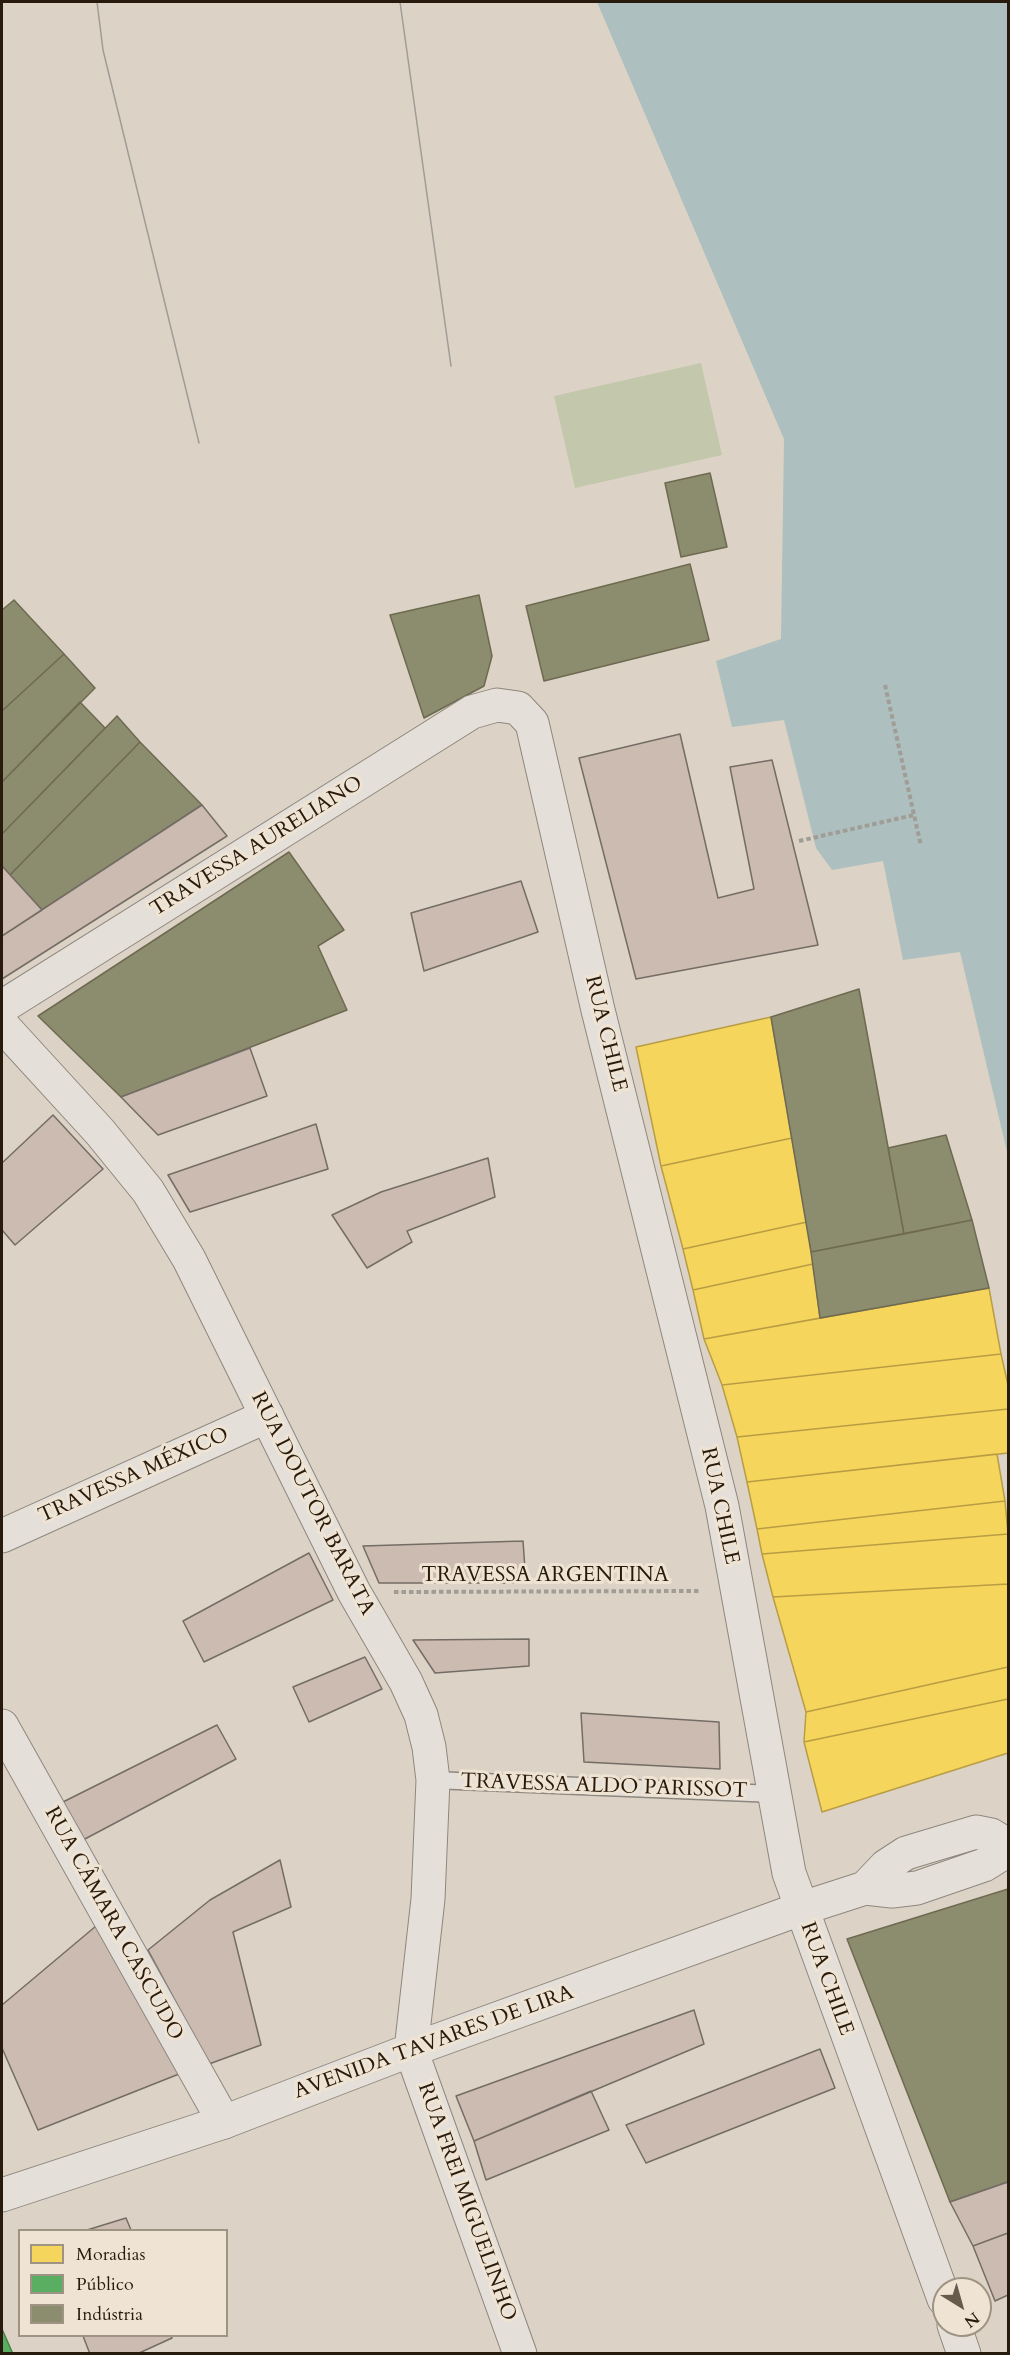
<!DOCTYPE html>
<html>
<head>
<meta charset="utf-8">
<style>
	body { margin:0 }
	#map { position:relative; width:1010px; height:2355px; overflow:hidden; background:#dcd3c6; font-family:Cardo,serif }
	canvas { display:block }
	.frame { position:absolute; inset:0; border:3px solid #281a0d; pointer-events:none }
	.legend { position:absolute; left:18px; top:2229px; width:210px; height:108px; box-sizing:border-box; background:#efe4d3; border:2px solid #9f9384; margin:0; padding:8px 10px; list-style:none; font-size:18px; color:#281a0d }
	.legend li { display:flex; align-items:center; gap:12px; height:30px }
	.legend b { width:30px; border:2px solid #9f9384 }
	.north { position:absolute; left:932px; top:2277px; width:60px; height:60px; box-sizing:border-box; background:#efe4d3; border:2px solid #9f9384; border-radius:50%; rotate:143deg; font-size:16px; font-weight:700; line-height:24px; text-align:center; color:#281a0d }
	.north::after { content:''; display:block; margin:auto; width:21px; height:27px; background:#675b4e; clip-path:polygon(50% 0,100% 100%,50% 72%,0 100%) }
</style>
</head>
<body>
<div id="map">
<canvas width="1010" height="2355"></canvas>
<div class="frame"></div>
<ul class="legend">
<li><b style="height:16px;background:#f6d55c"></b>Moradias</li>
<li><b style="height:16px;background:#5aae61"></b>Público</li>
<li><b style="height:16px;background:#8c8c6e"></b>Indústria</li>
</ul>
<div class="north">N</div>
</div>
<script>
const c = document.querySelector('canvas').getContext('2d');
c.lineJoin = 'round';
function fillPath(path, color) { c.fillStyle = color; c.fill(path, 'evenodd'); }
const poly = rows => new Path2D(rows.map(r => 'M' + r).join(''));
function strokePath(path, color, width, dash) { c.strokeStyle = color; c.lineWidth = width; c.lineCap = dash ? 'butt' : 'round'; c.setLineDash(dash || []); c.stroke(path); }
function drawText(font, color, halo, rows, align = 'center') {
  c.font = font + ' Cardo,serif'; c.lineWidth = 6; c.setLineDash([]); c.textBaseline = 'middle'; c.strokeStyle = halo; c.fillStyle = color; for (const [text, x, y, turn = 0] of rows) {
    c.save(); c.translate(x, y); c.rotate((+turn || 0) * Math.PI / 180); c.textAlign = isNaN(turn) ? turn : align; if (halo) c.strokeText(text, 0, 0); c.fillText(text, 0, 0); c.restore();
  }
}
fillPath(poly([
	[701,363,722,455,575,488,554,396]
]), '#c3c7ab');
fillPath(poly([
	[597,2,1008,2,1008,1156,960,952,903,960,883,861,832,870,816,848,784,720,732,727,716,661,781,639,784,439]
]), '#adbfbe');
const homes = poly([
	[771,1017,792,1138,661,1166,636,1047,771,1017],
	[792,1138,807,1222,683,1249,661,1166,792,1138],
	[807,1222,813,1264,693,1290,683,1249,807,1222],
	[813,1264,820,1318,704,1339,693,1290,813,1264],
	[989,1288,1001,1354,722,1385,704,1339,989,1288],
	[1001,1354,1008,1385,1008,1409,737,1437,722,1385,1001,1354],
	[1008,1409,1008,1453,747,1482,737,1437,1008,1409],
	[997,1454,1005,1501,757,1529,747,1482,997,1454],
	[1005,1501,1008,1534,762,1554,757,1529,1005,1501],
	[1008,1534,1008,1584,773,1597,762,1554,1008,1534],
	[1008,1584,1008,1667,806,1712,773,1597,1008,1584],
	[1008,1667,1008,1699,804,1742,806,1712,1008,1667],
	[1008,1699,1008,1753,822,1812,804,1742,1008,1699]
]);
fillPath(homes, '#f6d55c');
strokePath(homes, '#b89d44', 1.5);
const public = poly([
	[2,2329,13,2354,2,2354,2,2329]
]);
fillPath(public, '#5aae61');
strokePath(public, '#4b8248', 1.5);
const industry = poly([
	[710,473,727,547,681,557,665,483,710,473],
	[690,564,709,640,544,681,526,606,690,564],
	[479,595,492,656,484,686,424,718,390,615,479,595],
	[14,600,64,654,2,711,2,610,14,600],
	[64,654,95,688,2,782,2,711,64,654],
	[80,702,105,728,2,834,2,782,80,702],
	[117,716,140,742,10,875,2,866,2,834,117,716],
	[140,742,202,805,42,910,10,875,140,742],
	[289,852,344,930,318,946,347,1010,121,1097,38,1016,289,852],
	[859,989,904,1234,811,1252,771,1017,859,989],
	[946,1135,972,1220,904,1234,888,1148,946,1135],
	[972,1220,989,1288,820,1318,811,1252,972,1220],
	[1008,1889,1008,2182,950,2202,847,1939,1008,1889]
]);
fillPath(industry, '#8c8c6e');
strokePath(industry, '#6e6a51', 1.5);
const building = poly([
	[680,734,718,898,754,889,730,767,772,760,818,945,636,979,579,758,680,734],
	[202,805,227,836,2,979,2,936,202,805],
	[2,866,42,910,2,936,2,866],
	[521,881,538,932,424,971,411,913,521,881],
	[250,1048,267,1096,158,1135,121,1097,250,1048],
	[53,1115,103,1169,15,1245,2,1230,2,1163,53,1115],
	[316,1124,328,1169,190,1212,168,1175,316,1124],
	[488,1158,495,1197,407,1231,412,1242,367,1268,332,1215,381,1192,488,1158],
	[523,1541,526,1583,379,1583,363,1546,523,1541],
	[309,1553,333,1600,204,1662,183,1621,309,1553],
	[529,1639,529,1666,435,1673,413,1640,529,1639],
	[365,1657,382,1689,309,1722,293,1687,365,1657],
	[581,1713,719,1722,720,1769,584,1762,581,1713],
	[217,1725,236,1759,83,1840,61,1803,217,1725],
	[280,1860,291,1907,233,1932,261,2045,209,2064,148,1950,210,1900,280,1860],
	[96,1926,179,2074,38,2130,2,2048,2,2005,96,1926],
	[694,2010,704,2044,474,2141,456,2096,694,2010],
	[820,2049,835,2088,646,2163,626,2125,820,2049],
	[591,2091,609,2130,486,2180,474,2141,591,2091],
	[1008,2182,1008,2233,973,2246,950,2202,1008,2182],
	[126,2218,131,2230,87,2230,126,2218],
	[1008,2233,1008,2295,995,2301,973,2246,1008,2233],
	[83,2336,171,2336,172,2338,137,2354,90,2354,83,2336]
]);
fillPath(building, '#ccbbb1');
strokePath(building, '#746d65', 1.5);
const service = poly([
	[433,1780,775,1794]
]);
const minor = poly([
	[2,1007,472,712,497,705,518,708,532,723,598,1010,722,1506,789,1873,944,2299],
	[2,1536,267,1416],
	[2,1726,224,2122],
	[954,2325,964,2354]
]);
const tertiary = poly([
	[2,1025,100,1132,148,1191,189,1259,354,1592,406,1682,421,1715,429,1747,433,1780,428,1899,411,2050,520,2354],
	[865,1888,886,1866,906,1853,976,1832,991,1835,1006,1844],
	[2,2195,224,2122,411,2050,800,1909,865,1888,892,1891,917,1888,984,1865,1000,1855,1008,1843]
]);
strokePath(service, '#8e877e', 19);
strokePath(minor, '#8e877e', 35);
strokePath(tertiary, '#8e877e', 35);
strokePath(poly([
	[885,685,921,846],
	[799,841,914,815],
	[394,1592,701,1591]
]), '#a09c96', 4, [4.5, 3]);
strokePath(service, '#e4e0d9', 16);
strokePath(minor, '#e4e0d9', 33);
strokePath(tertiary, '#e4e0d9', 33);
strokePath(poly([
	[97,2,103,50,199,443],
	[400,2,451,366]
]), '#a09c96', 1.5);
drawText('21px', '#281a0d', '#efe4d3', [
	["TRAVESSA AURELIANO",257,847,-32],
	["RUA CHILE",605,1034,76],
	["TRAVESSA MÉXICO",134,1476,-24],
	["RUA DOUTOR BARATA",312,1504,63],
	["RUA CHILE",719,1506,78],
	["TRAVESSA ARGENTINA",545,1576],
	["TRAVESSA ALDO PARISSOT",604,1787,2],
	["RUA CÂMARA CASCUDO",113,1924,61],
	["RUA CHILE",826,1979,70],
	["AVENIDA TAVARES DE LIRA",434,2043,-20],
	["RUA FREI MIGUELINHO",466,2202,70]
]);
</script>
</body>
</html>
